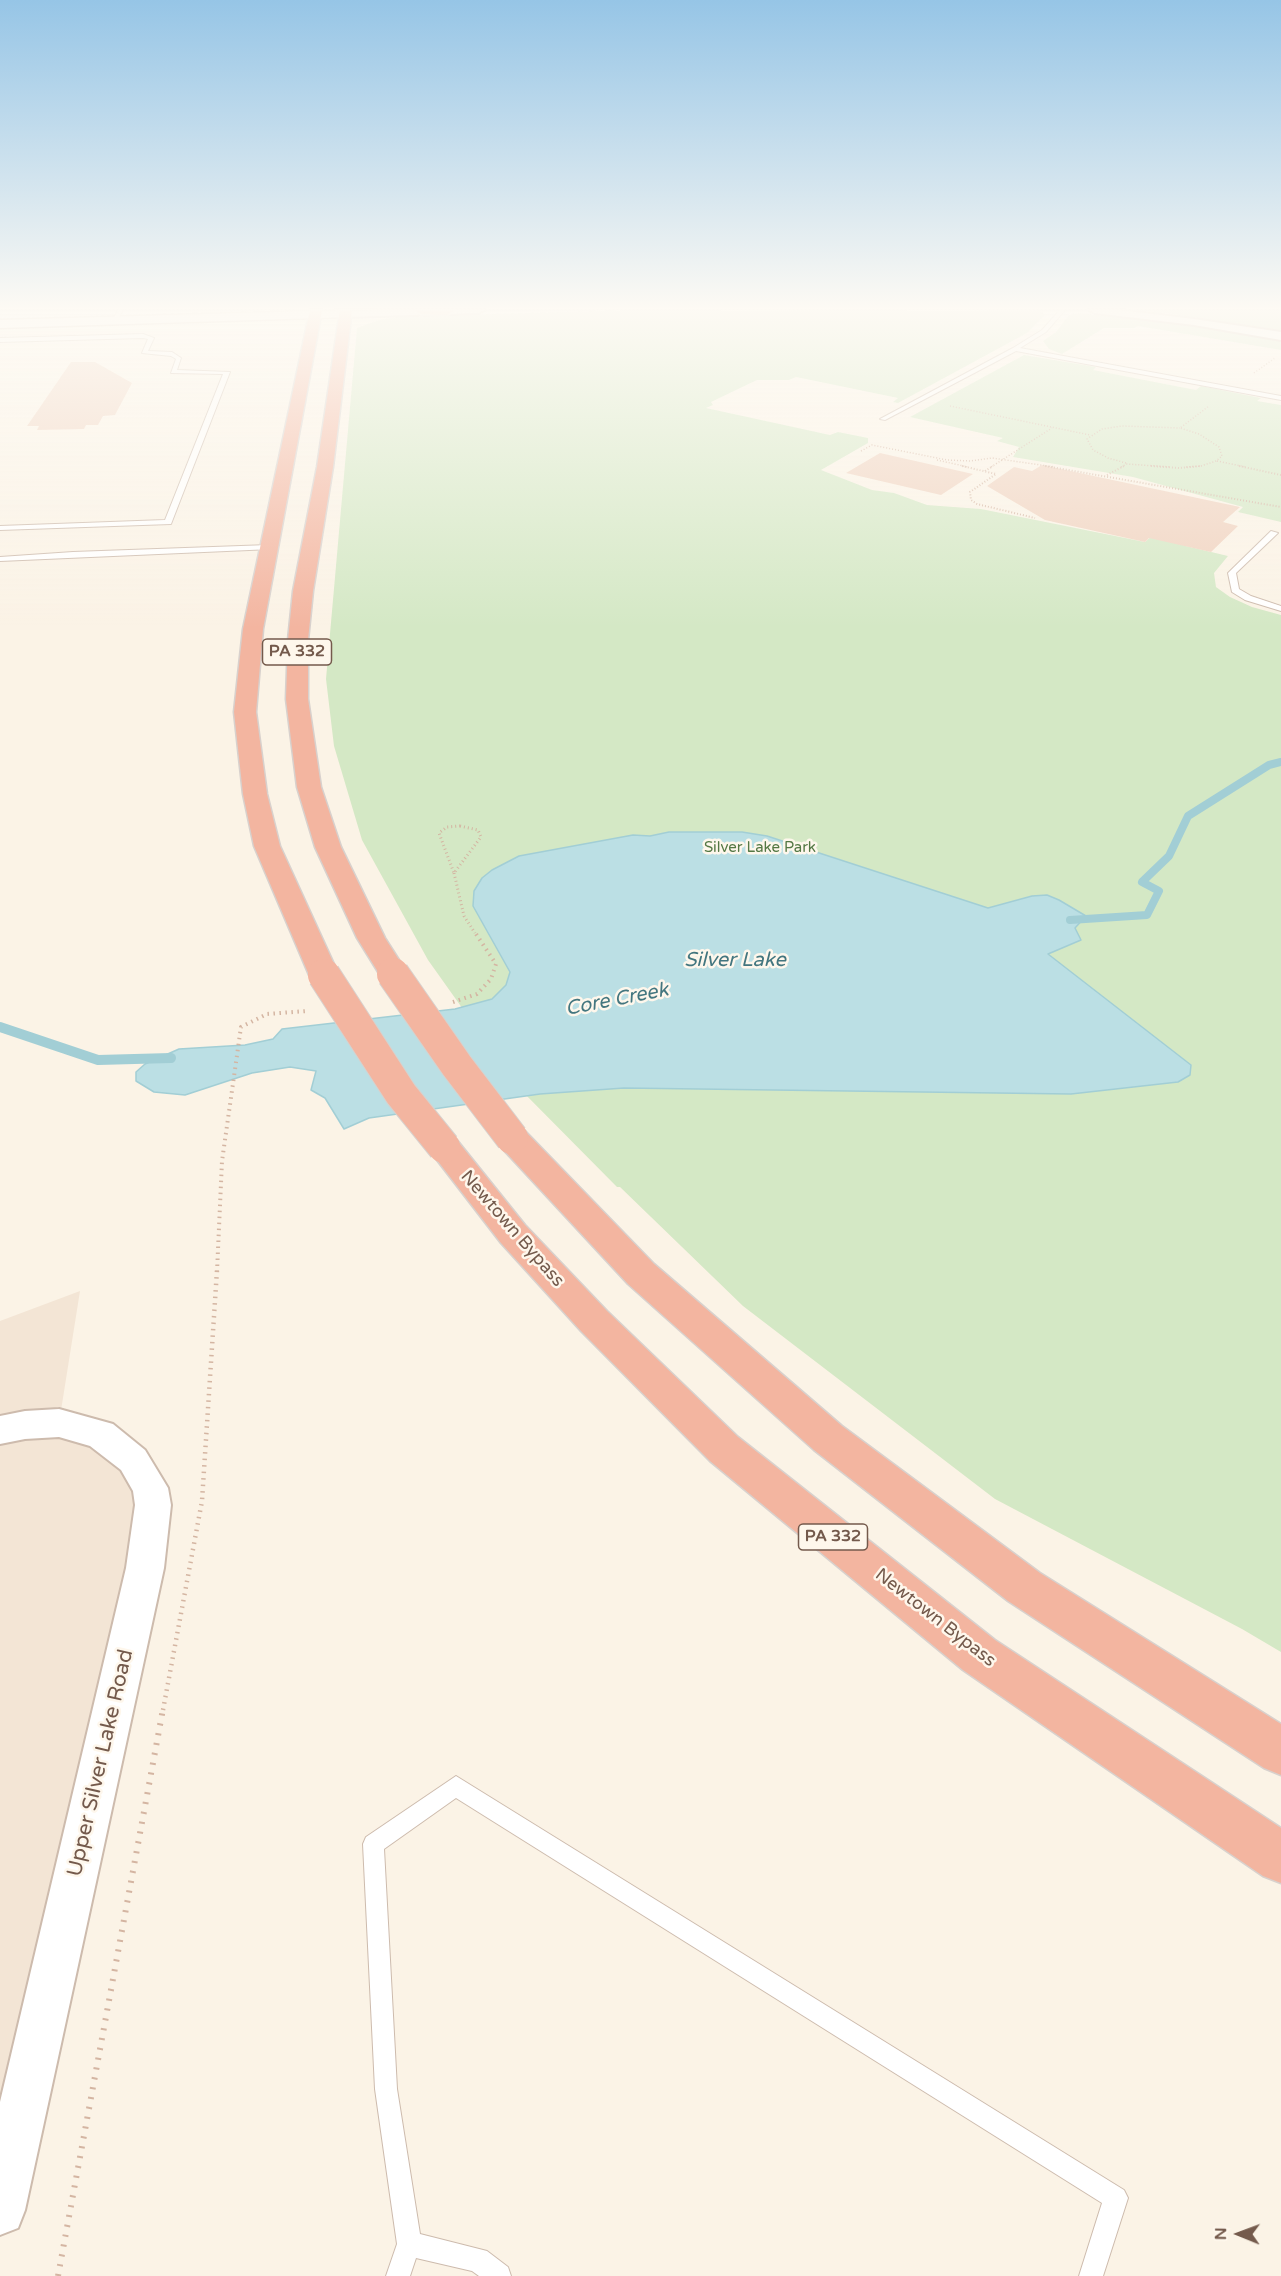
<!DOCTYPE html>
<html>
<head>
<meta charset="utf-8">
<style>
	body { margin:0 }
	#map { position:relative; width:1281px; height:2276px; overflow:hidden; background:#fbf3e6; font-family:"Varela Round",sans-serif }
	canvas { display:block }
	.north { position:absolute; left:1209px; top:2204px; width:60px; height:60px; -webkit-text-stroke:4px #fef7ec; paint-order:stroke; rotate:271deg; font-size:16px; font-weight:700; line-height:24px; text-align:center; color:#745a4c }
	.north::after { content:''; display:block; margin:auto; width:21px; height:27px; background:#745a4c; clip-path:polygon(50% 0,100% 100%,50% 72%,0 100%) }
</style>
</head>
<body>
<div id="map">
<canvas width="1281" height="2276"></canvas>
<div class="north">N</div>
</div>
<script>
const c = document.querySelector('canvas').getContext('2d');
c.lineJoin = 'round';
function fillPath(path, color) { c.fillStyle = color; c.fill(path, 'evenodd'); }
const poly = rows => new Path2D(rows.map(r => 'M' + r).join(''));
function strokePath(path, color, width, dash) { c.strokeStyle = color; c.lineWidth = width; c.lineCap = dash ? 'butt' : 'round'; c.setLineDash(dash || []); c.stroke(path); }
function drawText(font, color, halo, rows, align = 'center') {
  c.font = font + ' "Varela Round",sans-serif'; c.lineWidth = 5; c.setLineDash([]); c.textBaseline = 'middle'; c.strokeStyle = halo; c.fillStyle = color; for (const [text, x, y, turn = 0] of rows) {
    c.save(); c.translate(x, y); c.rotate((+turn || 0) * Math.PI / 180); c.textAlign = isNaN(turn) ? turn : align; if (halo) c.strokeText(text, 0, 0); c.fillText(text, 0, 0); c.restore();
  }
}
fillPath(poly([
	[80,1291,59,1423,150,1488,0,2210,0,1321]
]), '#f3e5d5');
fillPath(poly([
	[627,310,1040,311,1045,315,1027,333,898,403,893,402,898,398,796,377,789,380,757,380,711,402,713,405,706,408,830,435,838,432,868,438,868,443,821,470,872,490,894,493,927,505,981,509,1145,542,1155,533,1186,546,1228,556,1214,573,1216,587,1230,597,1252,607,1281,615,1281,1652,1242,1629,995,1499,743,1306,620,1187,617,1187,519,1088,428,960,362,840,334,746,326,679,357,328,379,320,397,317],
	[1132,310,1281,310,1281,332,1168,313],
	[1078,313,1176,323,1281,341,1281,350,1138,326,1134,328,1104,328,1062,354,1049,349,1043,341,1056,332,1069,315],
	[1024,355,1096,367,1093,370,1196,390,1201,386,1261,398,1257,401,1281,405,1281,522,1238,512,1243,507,1133,477,1013,457,1019,447,997,441,1003,438,910,417]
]), '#d4e8c5');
const water = poly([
	[669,832,742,832,767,836,988,908,1032,896,1047,895,1059,900,1086,916,1075,928,1081,940,1048,954,1191,1065,1190,1075,1178,1082,1071,1094,624,1088,540,1094,369,1118,344,1129,325,1098,311,1090,316,1071,290,1067,252,1073,185,1095,154,1092,136,1081,136,1072,145,1064,179,1049,245,1045,273,1039,282,1029,455,1009,492,999,506,985,510,972,473,906,474,891,482,878,492,870,519,856,633,835,650,836,669,832]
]);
fillPath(water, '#bbdfe4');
strokePath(water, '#a2ced5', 1.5);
strokePath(poly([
	[1070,920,1147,915,1159,891,1142,882,1169,856,1188,816,1269,765,1281,762]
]), '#a2ced5', 8);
strokePath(poly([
	[0,1027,98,1060,171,1058]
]), '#a2ced5', 10);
fillPath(poly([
	[71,362,95,362,132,383,115,415,103,416,98,425,86,425,84,429,37,430,39,426,27,426],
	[880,453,973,474,941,495,846,473],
	[1042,465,1240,507,1223,522,1238,526,1211,552,1149,538,1145,542,1045,520,987,486,1014,467,1032,471]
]), '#f0d2bf');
const lane = poly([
	[118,310,123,310,116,322,113,320,118,310],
	[1060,310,1065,310,1046,332,1020,348,1281,396,1281,400,1016,351,885,420,880,419,1013,348,1042,330,1060,310],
	[143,334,154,338,148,351,172,352,181,358,177,370,230,372,171,524,0,530,0,526,165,520,223,374,171,373,176,359,171,356,142,353,148,339,143,338,0,342,0,338,143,334],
	[1271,531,1278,533,1236,573,1239,589,1251,596,1281,606,1281,611,1245,600,1232,592,1228,573,1271,531],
	[269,545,273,547,272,549,0,561,0,557,73,552,269,545],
	[456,1776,1124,2190,1128,2198,1103,2276,1079,2276,1102,2203,456,1798,384,1849,397,2089,420,2234,487,2251,508,2267,511,2276,479,2276,472,2271,416,2258,410,2276,386,2276,397,2244,375,2089,363,1844,366,1837,456,1776]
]);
const street = poly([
	[381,310,484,310,478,313,345,317,339,314,345,311,381,310],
	[1089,310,1119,310,1194,319,1281,332,1281,340,1194,325,1095,313,1089,310],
	[59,1409,113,1424,145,1450,168,1488,171,1505,164,1568,25,2210,18,2228,0,2235,0,2102,126,1568,135,1505,133,1491,121,1470,90,1446,59,1437,25,1439,0,1444,0,1416,25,1411,59,1409]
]);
const secondary = poly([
	[345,310,350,311,352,314,350,317,0,328,0,320,345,310]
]);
const highway = poly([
	[310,310,322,310,263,629,256,712,267,794,280,846,339,975,334,981,324,984,314,981,309,975,254,846,243,794,234,712,243,629,310,310],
	[340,310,352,310,333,467,313,591,308,640,308,699,321,787,341,847,385,938,408,974,403,980,393,983,383,980,357,938,315,847,297,787,286,699,288,640,293,591,317,467,340,310],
	[415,310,452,310,454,311,447,315,421,314,415,310],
	[512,1127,524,1130,654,1264,842,1426,1040,1573,1281,1724,1281,1775,1264,1768,1008,1601,814,1450,628,1284,500,1146,496,1138,500,1130,512,1127],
	[444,1136,456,1139,525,1225,607,1311,738,1437,995,1640,1281,1828,1281,1883,1263,1876,963,1670,710,1461,581,1331,501,1243,427,1147,432,1139,444,1136]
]);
strokePath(lane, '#cdbbad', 2);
strokePath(street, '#cdbbad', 4);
strokePath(secondary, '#d1bdad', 3);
strokePath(highway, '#d8d1cd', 3);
strokePath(poly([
	[1254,373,1275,358],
	[950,406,1090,435],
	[861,451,872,445,947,460,970,461,992,458,1055,467],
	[937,460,968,467],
	[1217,461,1246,467],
	[1126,463,1108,458,1093,450,1087,439,1102,429,1122,426,1180,428],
	[991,467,1052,428],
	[1121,467,1127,464,1171,467],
	[1186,467,1201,466,1216,461,1222,456,1219,447,1199,434,1180,428,1209,406]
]), '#d4b5a2', 1.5, [1, 2]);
strokePath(poly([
	[962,466,996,474,970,492,971,500,977,504,1035,518],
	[1045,466,1281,507],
	[1151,466,1179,468,1201,466],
	[1239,466,1281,475],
	[985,471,993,466],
	[1107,475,1124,466]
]), '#d4b5a2', 2, [1, 2]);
strokePath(poly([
	[460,826,478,830,481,837,454,873,439,833,447,827,460,826],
	[454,873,464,916,475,933]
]), '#d4b5a2', 3, [1, 3]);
strokePath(poly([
	[453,1002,477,994,491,979,496,964,474,931],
	[217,1272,222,1161,241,1027,267,1014,307,1011]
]), '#d4b5a2', 4, [1.5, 4.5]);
strokePath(poly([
	[163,1710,202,1501,217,1270]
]), '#d4b5a2', 4.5, [1.5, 5]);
strokePath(poly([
	[58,2276,163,1709]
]), '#d4b5a2', 6, [2, 8]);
fillPath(lane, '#fff');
fillPath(street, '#fff');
fillPath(secondary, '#fff');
fillPath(highway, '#f3b5a0');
const highwayBridge = poly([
	[393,974,457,1066,512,1138],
	[324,975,401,1094,444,1147]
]);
strokePath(highwayBridge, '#d8d1cd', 34, []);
strokePath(highwayBridge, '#f3b5a0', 32);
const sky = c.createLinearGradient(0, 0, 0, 628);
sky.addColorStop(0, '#96c5e6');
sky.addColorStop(0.49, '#fdfaf4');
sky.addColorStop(1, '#fdfaf400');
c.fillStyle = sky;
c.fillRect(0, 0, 1281, 628);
drawText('15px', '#547844', '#fef7ec', [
	["Silver Lake Park",760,848]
]);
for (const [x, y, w] of [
	[297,652,69],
	[833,1537,69]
]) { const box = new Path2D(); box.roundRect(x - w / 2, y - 13, w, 26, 4.5); c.fillStyle = '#fef7ec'; c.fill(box); strokePath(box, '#745a4c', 1.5); }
drawText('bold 16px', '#745a4c', null, [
	["PA 332",297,652],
	["PA 332",833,1537]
]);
drawText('18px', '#745a4c', '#fef7ec', [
	["Newtown Bypass",512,1229,49],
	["Newtown Bypass",935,1618,38]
]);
drawText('italic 20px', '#43767f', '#fef7ec', [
	["Silver Lake",735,961],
	["Core Creek",617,1000,-11]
]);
drawText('21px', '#745a4c', '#fef7ec', [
	["Upper Silver Lake Road",101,1763,-77]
]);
</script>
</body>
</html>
